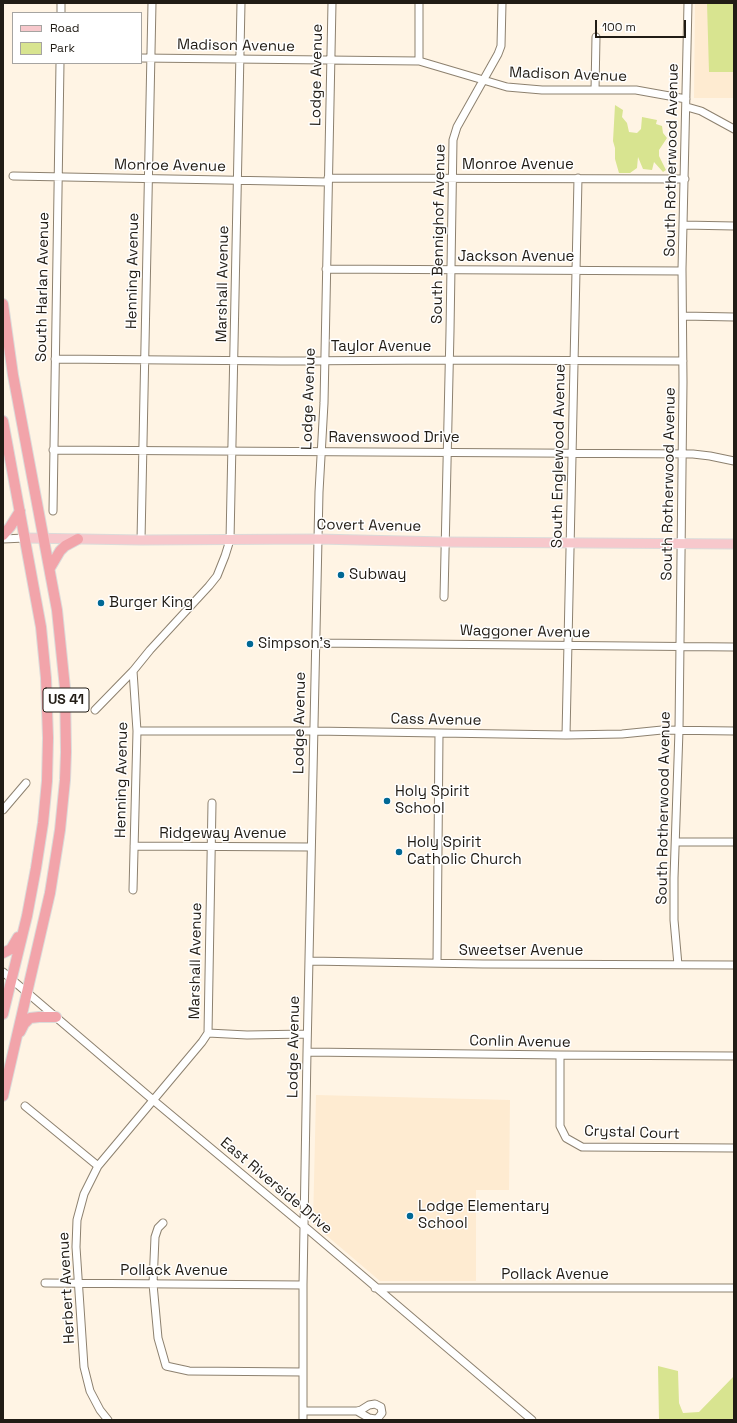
<!DOCTYPE html>
<html>
<head>
<meta charset="utf-8">
<style>
	body { margin:0 }
	#map { position:relative; width:737px; height:1423px; overflow:hidden; background:#fff4e4; font-family:"Space Grotesk",sans-serif }
	canvas { display:block }
	.frame { position:absolute; inset:0; border:4px solid #211c15; pointer-events:none }
	.legend { position:absolute; left:12px; top:12px; width:130px; height:52px; box-sizing:border-box; background:#fff; border:1px solid #a6a4a1; margin:0; padding:5px 7px; list-style:none; font-size:12px; color:#211c15 }
	.legend li { display:flex; align-items:center; gap:8px; height:20px }
	.legend b { width:20px; border:1px solid #a6a4a1 }
	.scale { position:absolute; left:595px; top:20px; width:91px; height:18px; box-sizing:border-box; border:2px solid #211c15; border-top:0; padding-left:5px; font-size:12px; line-height:14px; white-space:nowrap; color:#211c15; -webkit-text-stroke:3px #fff; paint-order:stroke }
</style>
</head>
<body>
<div id="map">
<canvas width="737" height="1423"></canvas>
<div class="frame"></div>
<ul class="legend">
<li><b style="height:5px;background:#f7c8cc"></b>Road</li>
<li><b style="height:11px;background:#d8e490"></b>Park</li>
</ul>
<div class="scale">100 m</div>
</div>
<script>
const c = document.querySelector('canvas').getContext('2d');
c.lineJoin = 'round';
function fillPath(path, color) { c.fillStyle = color; c.fill(path, 'evenodd'); }
const poly = rows => new Path2D(rows.map(r => 'M' + r).join(''));
function strokePath(path, color, width, dash) { c.strokeStyle = color; c.lineWidth = width; c.lineCap = dash ? 'butt' : 'round'; c.setLineDash(dash || []); c.stroke(path); }
function drawText(font, color, halo, rows, align = 'center') {
  c.font = font + ' "Space Grotesk",sans-serif'; c.lineWidth = 3; c.setLineDash([]); c.textBaseline = 'middle'; c.strokeStyle = halo; c.fillStyle = color; for (const [text, x, y, turn = 0] of rows) {
    c.save(); c.translate(x, y); c.rotate((+turn || 0) * Math.PI / 180); c.textAlign = isNaN(turn) ? turn : align; if (halo) c.strokeText(text, 0, 0); c.fillText(text, 0, 0); c.restore();
  }
}
fillPath(poly([
	[695,3,734,3,734,98,694,98],
	[316,1095,510,1100,509,1190,476,1190,476,1281,380,1281,313,1224]
]), '#feebd1');
fillPath(poly([
	[707,3,734,3,734,72,709,72],
	[615,105,623,110,622,117,627,123,629,132,637,133,641,129,642,117,657,120,656,124,662,126,663,133,667,138,659,150,659,156,666,170,663,172,654,162,652,170,643,169,638,157,637,168,630,173,619,173,615,159,615,148,613,141],
	[658,1366,678,1371,679,1403,683,1413,699,1412,734,1376,734,1420,659,1420]
]), '#d8e490');
const minor = poly([
	[61,13,61,3],
	[141,58,419,61,507,87,542,90,636,90,686,99],
	[419,61,419,3],
	[595,90,596,37],
	[687,107,701,111,734,129],
	[13,176,328,182],
	[328,178,685,179],
	[683,225,734,226],
	[326,269,682,271],
	[683,316,734,317],
	[55,359,281,361,449,360,683,361],
	[53,450,693,454,710,456,734,461],
	[53,511,60,63],
	[3,539,25,538],
	[141,540,152,3],
	[444,597,450,331,453,140,457,127,498,54,501,46,502,3],
	[315,643,734,647],
	[133,671,137,731,133,890],
	[95,710,133,671,150,650,209,586,217,576,225,556,230,540,241,3],
	[137,731,313,731,566,735,622,734,662,730,734,731],
	[566,735,578,178],
	[3,810,26,783],
	[676,842,734,842],
	[134,846,311,847],
	[309,961,483,964,734,965],
	[437,963,439,734],
	[678,965,674,920,674,878,679,730,683,382,682,269,688,3],
	[3,972,153,1100,304,1226,532,1420],
	[208,1033,247,1035,307,1034],
	[307,1052,560,1055,734,1056],
	[560,1055,560,1126,566,1138,582,1147,734,1148],
	[25,1106,98,1166],
	[163,1223,158,1228,155,1237,153,1284,158,1338,166,1366,189,1371,303,1372],
	[45,1283,303,1285],
	[375,1288,734,1288],
	[303,1411,357,1411,369,1418,375,1419,378,1418,382,1413,381,1407,375,1404,369,1405,361,1410,357,1411],
	[108,1420,100,1410,90,1391,84,1367,76,1247,77,1220,84,1194,98,1166,202,1042,208,1033,212,803],
	[303,1420,303,1285,307,1052,319,492,324,403,332,3]
]);
const major = poly([
	[25,538,141,540,318,539,445,542,734,544]
]);
const highway = poly([
	[3,304,13,375,57,610,65,688,66,752,65,780,60,830,50,893,3,1096],
	[3,421,41,627,46,678,48,738,47,781,43,823,36,868,27,916,3,1014],
	[3,535,10,527,20,511],
	[50,568,60,551,65,546,78,539],
	[3,953,11,949,18,937],
	[20,1032,24,1024,30,1018,39,1017,56,1017]
]);
strokePath(minor, '#8d816f', 9);
strokePath(major, '#dbdbda', 11);
strokePath(highway, '#dbdbda', 12);
strokePath(minor, '#fff', 7);
strokePath(major, '#f7c8cc', 9);
strokePath(highway, '#f2a4aa', 10);
for (const [x, y, r, color] of [
	[341,575,4,"#006895"],
	[101,603,4,"#006895"],
	[250,644,4,"#006895"],
	[387,801,4,"#006895"],
	[399,852,4,"#006895"],
	[410,1216,4,"#006895"]
]) { const dot = new Path2D(); dot.arc(x, y, r, 0, 2 * Math.PI); c.fillStyle = color; c.fill(dot); strokePath(dot, '#fff', 1.5); }
for (const [x, y, w] of [
	[66,700,46]
]) { const box = new Path2D(); box.roundRect(x - w / 2, y - 12, w, 24, 3); c.fillStyle = '#fff'; c.fill(box); strokePath(box, '#211c15', 1); }
drawText('bold 14px', '#211c15', null, [
	["US 41",66,700]
]);
drawText('15px', '#211c15', '#fff', [
	["Madison Avenue",236,46,1],
	["Lodge Avenue",317,75,-89],
	["Madison Avenue",568,75,2],
	["South Rotherwood Avenue",672,160,-89],
	["Monroe Avenue",518,165],
	["Monroe Avenue",170,166,1],
	["South Bennighof Avenue",439,234,-89],
	["Jackson Avenue",516,257],
	["Henning Avenue",133,271,-89],
	["Marshall Avenue",223,284,-89],
	["South Harlan Avenue",43,287,-89],
	["Taylor Avenue",381,347],
	["Lodge Avenue",309,399,-88],
	["Ravenswood Drive",394,438],
	["South Englewood Avenue",559,456,-89],
	["South Rotherwood Avenue",669,484,-89],
	["Covert Avenue",369,526,1],
	["Waggoner Avenue",525,632,1],
	["Cass Avenue",436,720,1],
	["Lodge Avenue",300,723,-89],
	["Henning Avenue",122,780,-89],
	["South Rotherwood Avenue",664,808,-89],
	["Ridgeway Avenue",223,834],
	["Sweetser Avenue",521,951],
	["Marshall Avenue",196,961,-89],
	["Conlin Avenue",520,1042,1],
	["Lodge Avenue",294,1047,-89],
	["Crystal Court",632,1133,2],
	["East Riverside Drive",276,1186,40],
	["Pollack Avenue",174,1271],
	["Pollack Avenue",555,1275],
	["Herbert Avenue",67,1288,-93]
]);
drawText('15px', '#211c15', '#fff', [
	["Subway",349,575],
	["Burger King",109,603],
	["Simpson's",258,644],
	["Holy Spirit",395,792],
	["School",395,809],
	["Holy Spirit",407,843],
	["Catholic Church",407,860],
	["Lodge Elementary",418,1207],
	["School",418,1224]
], 'left');
</script>
</body>
</html>
